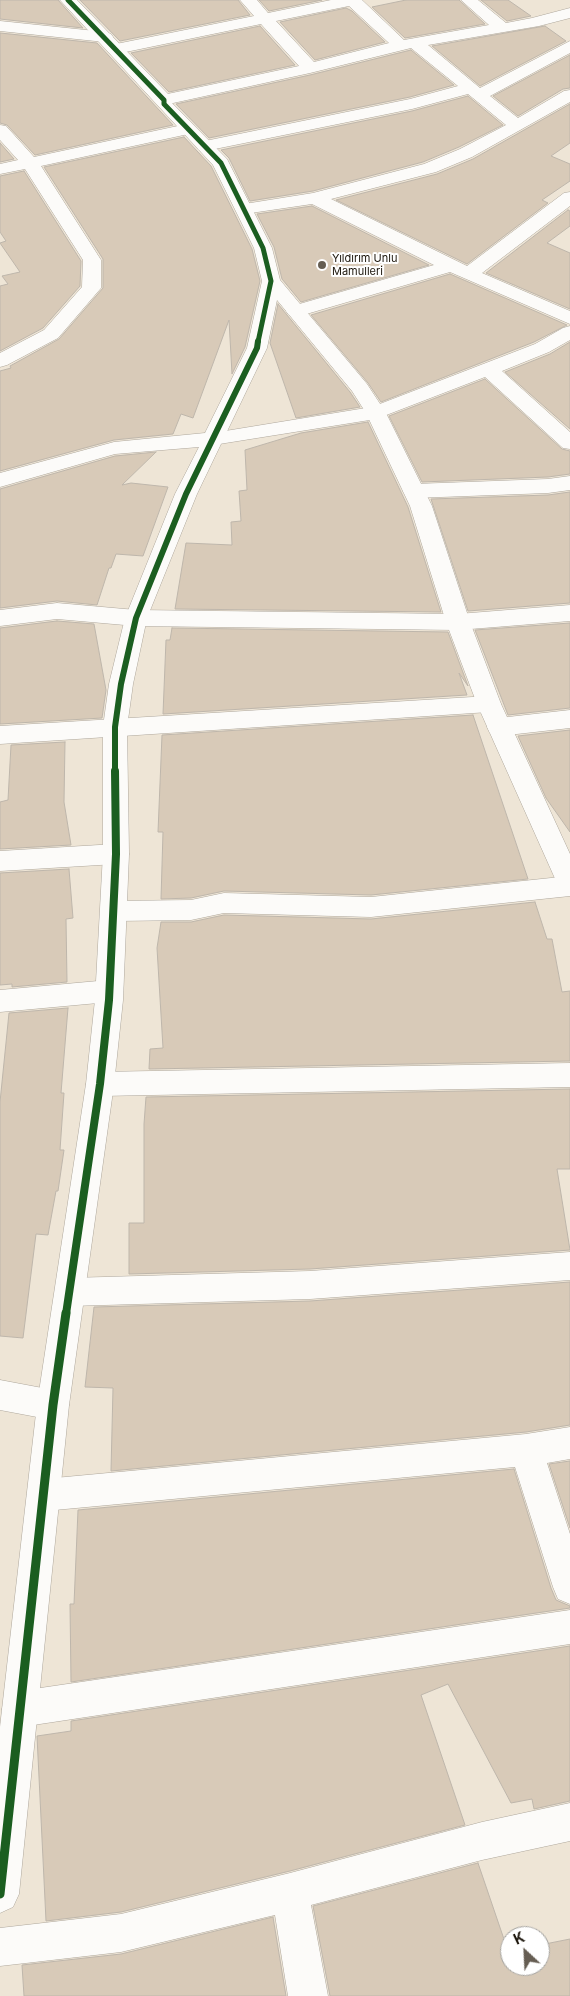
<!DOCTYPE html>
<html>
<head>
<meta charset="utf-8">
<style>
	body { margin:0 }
	#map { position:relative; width:570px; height:1996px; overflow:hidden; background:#eee5d6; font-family:Inter,sans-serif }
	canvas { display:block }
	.north { position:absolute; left:500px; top:1926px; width:50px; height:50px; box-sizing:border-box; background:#fff; border:1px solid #a4a29e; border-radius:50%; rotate:335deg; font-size:14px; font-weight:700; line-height:20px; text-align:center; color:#1c160c }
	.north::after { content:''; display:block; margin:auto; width:18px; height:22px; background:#665e53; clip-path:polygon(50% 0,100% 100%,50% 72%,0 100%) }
</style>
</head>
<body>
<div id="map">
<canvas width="570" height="1996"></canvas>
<div class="north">K</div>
</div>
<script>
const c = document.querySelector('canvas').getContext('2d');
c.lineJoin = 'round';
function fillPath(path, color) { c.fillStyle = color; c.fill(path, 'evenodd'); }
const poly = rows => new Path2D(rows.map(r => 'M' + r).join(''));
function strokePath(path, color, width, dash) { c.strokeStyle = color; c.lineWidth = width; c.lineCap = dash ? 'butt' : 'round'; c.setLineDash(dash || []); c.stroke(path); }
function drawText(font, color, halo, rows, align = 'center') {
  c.font = font + ' Inter,sans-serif'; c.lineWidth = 4; c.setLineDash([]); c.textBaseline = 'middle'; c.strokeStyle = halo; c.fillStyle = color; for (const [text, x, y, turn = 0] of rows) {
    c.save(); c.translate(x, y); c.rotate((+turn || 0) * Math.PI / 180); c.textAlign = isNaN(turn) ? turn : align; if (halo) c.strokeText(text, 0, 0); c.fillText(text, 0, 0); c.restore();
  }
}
const building = poly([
	[0,0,58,0,83,28,0,19,0,0],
	[80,0,238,0,250,15,120,41,80,0],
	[259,0,322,0,269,11,259,0],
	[406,0,459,0,485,24,405,38,372,7,406,0],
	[481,0,508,0,531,16,507,21,481,0],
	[346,8,352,11,385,42,315,60,280,22,346,8],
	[260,26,295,65,169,92,131,53,260,26],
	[545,26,566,41,480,86,432,46,545,26],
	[0,33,97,43,173,125,35,155,7,125,0,123,0,33],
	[411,50,454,85,410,97,209,138,176,104,310,75,411,50],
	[570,55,570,88,563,89,518,116,493,96,570,55],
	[468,96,503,125,459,147,423,162,313,191,250,201,229,158,221,150,412,111,468,96],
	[570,104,570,143,551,156,570,164,570,181,542,200,548,203,467,264,336,200,437,174,473,159,570,104],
	[184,137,211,166,252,249,260,281,245,347,232,374,229,320,193,418,181,414,173,434,114,440,0,471,0,371,11,368,10,366,59,339,103,288,103,259,44,167,184,137],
	[0,143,14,159,0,162,0,143],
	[24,171,81,261,80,286,43,328,0,351,0,286,8,284,2,276,20,272,0,243,6,241,0,232,0,176,24,171],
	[312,206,429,265,301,302,282,279,274,247,257,214,312,206],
	[568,210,570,211,570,226,547,243,570,253,570,309,486,273,568,210],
	[450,274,567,325,534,342,381,402,368,383,311,315,450,274],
	[278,304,350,392,360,407,296,418,270,343,278,304],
	[570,342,570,429,505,372,550,354,570,342],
	[485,379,562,449,570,451,570,474,548,477,422,482,389,416,485,379],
	[368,422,408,507,441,612,175,609,186,543,232,545,231,522,241,521,239,491,247,490,245,450,301,433,368,422],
	[156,452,122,485,131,483,168,487,143,556,116,554,111,568,109,568,97,605,57,601,0,608,0,489,115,456,156,452],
	[570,492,570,603,468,611,431,499,548,495,570,492],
	[57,621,94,624,106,690,102,718,0,724,0,628,57,621],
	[570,623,570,708,508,715,475,630,570,623],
	[172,628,448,632,468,686,459,673,467,695,163,714,166,640,170,640,172,628],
	[473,715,528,879,371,895,224,891,191,898,161,899,163,832,158,832,162,735,473,715],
	[570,730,570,832,546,798,518,736,570,730],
	[65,742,64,802,71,845,0,849,0,802,8,800,11,745,65,742],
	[69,869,73,918,66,919,67,982,12,987,12,984,0,985,0,873,69,869],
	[535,902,547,939,552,939,562,992,570,991,570,1061,149,1069,150,1049,163,1048,157,948,161,922,191,922,224,915,371,919,535,902],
	[68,1008,61,1093,64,1093,60,1150,64,1150,58,1191,56,1191,48,1235,36,1234,23,1338,0,1336,0,1102,9,1013,68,1008],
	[570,1089,570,1169,557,1169,570,1250,310,1269,129,1274,129,1223,144,1223,144,1124,146,1097,570,1089],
	[570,1282,570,1425,526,1432,111,1471,113,1388,85,1387,94,1307,310,1301,570,1282],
	[570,1461,570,1528,549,1464,570,1461],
	[514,1469,551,1588,556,1600,570,1606,570,1608,71,1682,70,1604,74,1604,78,1510,514,1469],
	[570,1646,570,1801,534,1809,532,1799,511,1803,448,1684,421,1695,465,1825,290,1871,121,1912,46,1921,37,1736,71,1731,71,1721,570,1646],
	[478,1863,508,1951,510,1951,510,1966,540,1966,540,1945,570,1939,570,1996,330,1996,313,1906,478,1863],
	[273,1917,286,1996,24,1996,22,1965,121,1954,273,1917]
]);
fillPath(building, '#d8cab8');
strokePath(building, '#beb6ab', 1);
const minor = poly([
	[240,0,257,0,268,13,331,0,362,0,404,40,489,25,461,0,478,0,506,23,532,18,570,8,570,18,539,26,428,45,480,88,570,41,570,53,490,96,518,118,564,91,570,90,570,102,472,157,436,172,331,199,467,266,564,193,570,192,570,206,482,273,570,311,570,324,450,272,303,315,296,317,289,315,286,311,289,307,434,265,312,204,244,214,238,213,235,209,238,205,313,193,424,164,460,149,506,125,468,94,412,109,205,151,199,150,196,146,199,142,205,141,410,99,458,86,411,48,310,73,164,105,158,104,156,100,158,96,299,66,261,24,116,54,110,52,108,49,110,46,116,44,254,16,240,0],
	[349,6,389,43,314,62,276,21,349,6],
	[0,21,105,32,111,34,113,37,111,40,105,42,0,31,0,21],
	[187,124,193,125,196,129,193,133,41,166,101,260,101,288,58,338,7,365,0,367,0,353,44,330,82,287,83,260,25,169,0,174,0,164,18,160,0,140,0,125,6,126,34,157,187,124],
	[570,326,570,340,549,352,502,371,570,432,570,449,563,448,485,377,376,419,213,445,206,444,203,439,206,434,213,433,372,407,535,344,563,328,570,326],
	[570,476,570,490,548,493,414,498,406,496,403,491,406,486,414,484,548,479,570,476],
	[57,603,136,610,458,614,570,605,570,621,458,630,136,626,57,619,0,626,0,610,57,603],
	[489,696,497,698,501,704,497,710,489,712,0,744,0,726,489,696],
	[570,710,570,728,499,736,490,733,487,727,490,721,499,718,570,710],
	[116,844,125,847,129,854,125,861,116,864,0,871,0,851,116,844],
	[570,876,570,896,371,917,224,913,191,920,115,921,106,918,102,911,106,904,115,901,191,900,224,893,371,897,570,876],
	[109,980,119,983,123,991,119,999,109,1002,0,1012,0,990,109,980],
	[570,1063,570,1087,100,1096,90,1092,86,1084,90,1076,100,1072,570,1063],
	[570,1252,570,1280,310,1299,70,1306,59,1302,55,1292,59,1282,70,1278,310,1271,570,1252],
	[0,1380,53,1390,64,1394,69,1405,64,1416,53,1420,0,1410,0,1380],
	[570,1427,570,1459,547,1463,570,1534,570,1604,558,1599,553,1587,515,1467,44,1511,32,1507,27,1495,32,1483,44,1479,526,1434,570,1427],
	[570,1610,570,1644,20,1727,7,1722,2,1709,7,1696,20,1691,570,1610],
	[570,1803,570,1841,482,1860,311,1905,328,1996,288,1996,275,1915,121,1952,0,1966,0,1928,121,1914,290,1873,482,1822,570,1803]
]);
const tertiary = poly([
	[60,0,77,0,170,96,172,103,227,159,272,248,280,280,367,384,386,413,432,506,470,622,501,704,570,854,570,893,561,890,557,883,477,704,446,622,410,506,366,413,352,391,277,300,267,348,197,494,147,618,133,684,127,727,129,854,123,1000,114,1084,69,1405,19,1894,13,1907,0,1913,0,1727,37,1405,86,1084,95,1000,103,854,103,727,109,684,125,618,175,494,199,447,115,454,0,487,0,473,114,442,205,433,247,348,262,281,254,248,213,165,60,0]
]);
strokePath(minor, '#aea79c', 1);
strokePath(tertiary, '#aea79c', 1);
fillPath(minor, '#fcfbf9');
fillPath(tertiary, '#fcfbf9');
strokePath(poly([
	[68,0,164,100,164,104,221,163,263,248,271,281,258,342]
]), '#1b5e20', 5);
strokePath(poly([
	[115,773,115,727,121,684,136,618,186,494,257,348,258,341]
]), '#1b5e20', 6);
strokePath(poly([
	[66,1314,100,1084,109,1000,116,854,115,771]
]), '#1b5e20', 8);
strokePath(poly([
	[0,1894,53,1405,66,1313]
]), '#1b5e20', 9);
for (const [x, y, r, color] of [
	[322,265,5,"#665e53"]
]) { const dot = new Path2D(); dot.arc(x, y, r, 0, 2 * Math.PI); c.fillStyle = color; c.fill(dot); strokePath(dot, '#fff', 2); }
drawText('11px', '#1c160c', '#fff', [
	["Yıldırım Unlu",332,259],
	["Mamulleri",332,272]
], 'left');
</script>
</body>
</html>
